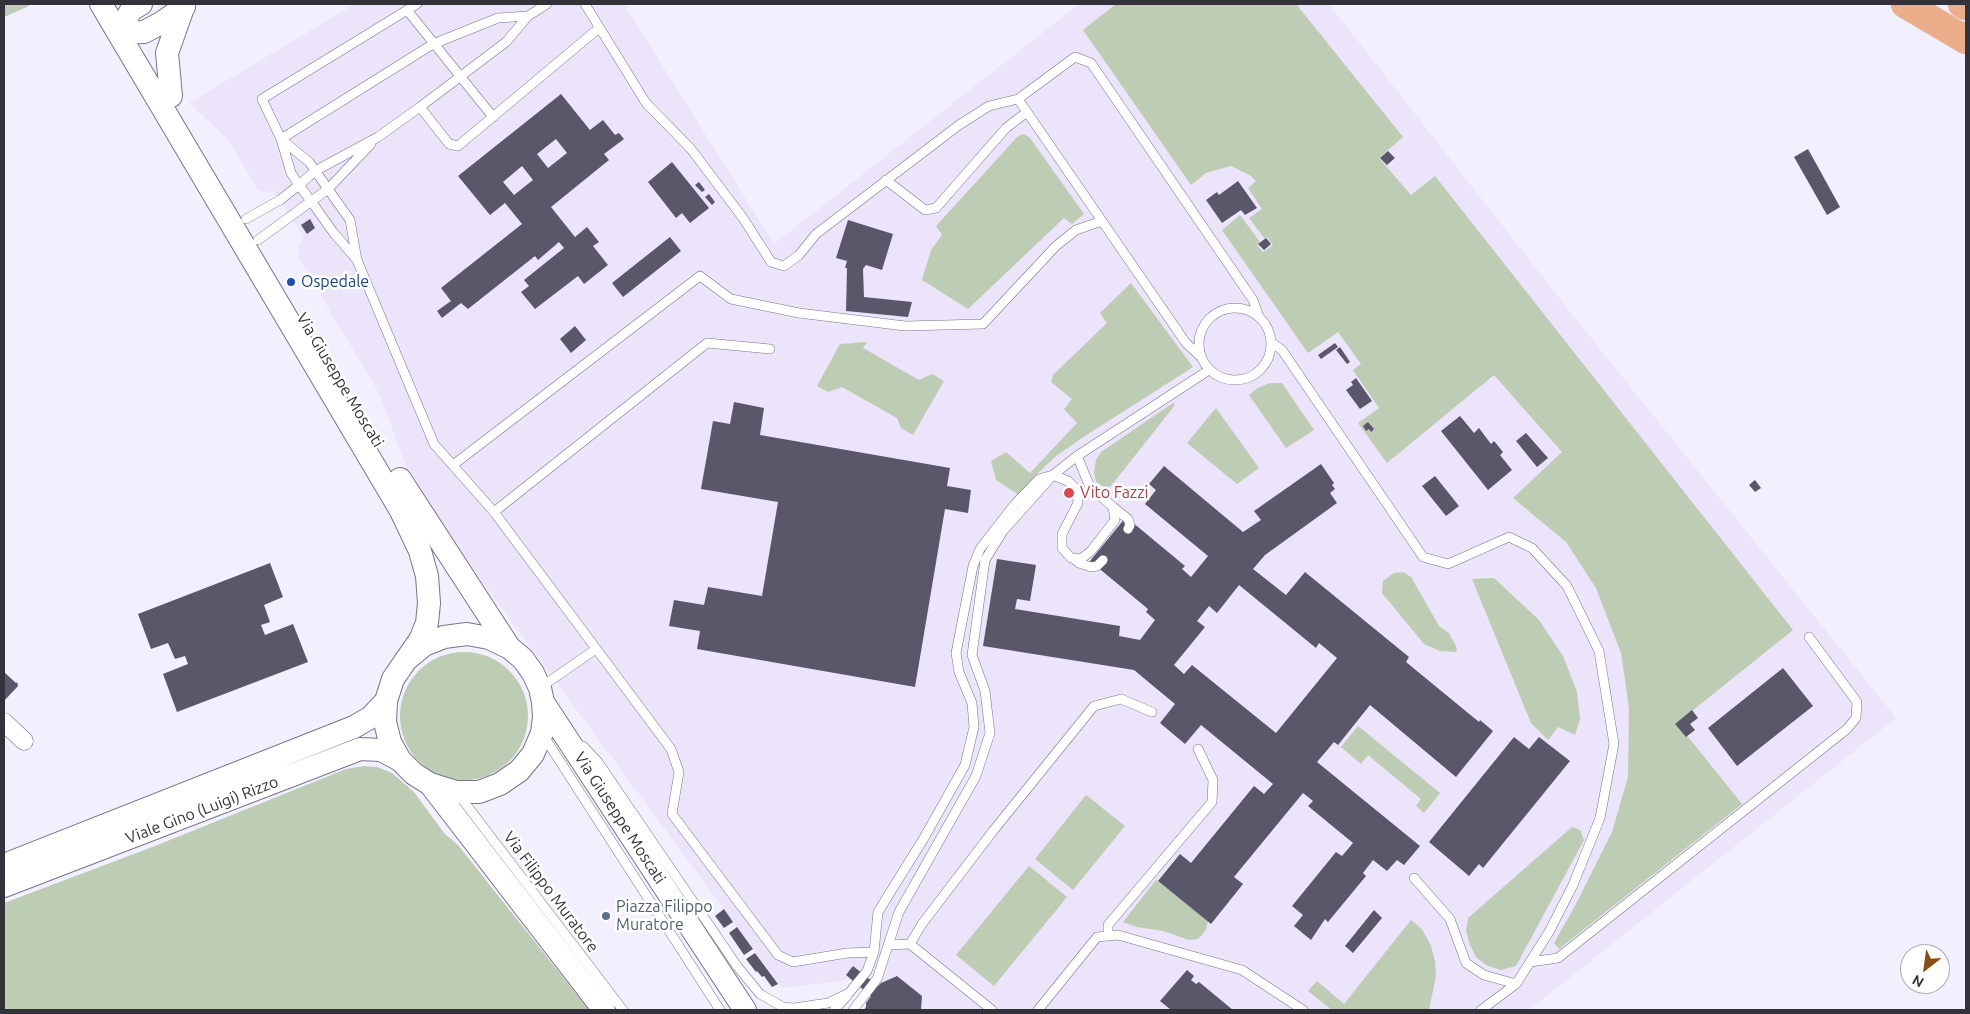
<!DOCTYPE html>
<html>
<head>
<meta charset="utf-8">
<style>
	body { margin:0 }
	#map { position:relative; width:1970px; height:1014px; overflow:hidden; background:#f2f0fe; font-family:Ubuntu,sans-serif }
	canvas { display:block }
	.frame { position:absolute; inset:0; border:5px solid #33323b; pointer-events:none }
	.north { position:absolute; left:1900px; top:944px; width:50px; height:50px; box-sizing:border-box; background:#fff; border:1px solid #adadb1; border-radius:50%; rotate:210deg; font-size:14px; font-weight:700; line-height:20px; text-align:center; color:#33323b }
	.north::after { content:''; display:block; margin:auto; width:18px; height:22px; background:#8c4f11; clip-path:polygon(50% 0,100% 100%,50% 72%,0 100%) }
</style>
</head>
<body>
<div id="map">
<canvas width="1970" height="1014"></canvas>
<div class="frame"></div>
<div class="north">N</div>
</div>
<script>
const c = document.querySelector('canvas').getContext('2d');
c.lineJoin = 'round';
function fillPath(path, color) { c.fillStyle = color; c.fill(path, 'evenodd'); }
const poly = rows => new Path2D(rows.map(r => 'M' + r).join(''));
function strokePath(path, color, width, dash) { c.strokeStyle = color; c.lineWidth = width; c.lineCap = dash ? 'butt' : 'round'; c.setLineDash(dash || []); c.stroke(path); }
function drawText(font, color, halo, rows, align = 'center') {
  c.font = font + ' Ubuntu,sans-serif'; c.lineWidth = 5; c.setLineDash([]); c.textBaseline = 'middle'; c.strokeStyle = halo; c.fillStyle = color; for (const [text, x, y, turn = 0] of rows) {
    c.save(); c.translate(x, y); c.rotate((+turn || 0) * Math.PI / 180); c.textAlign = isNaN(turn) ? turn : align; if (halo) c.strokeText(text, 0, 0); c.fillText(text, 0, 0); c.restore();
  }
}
fillPath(poly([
	[355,4,624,4,774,244,1079,4,1329,4,1567,308,1896,718,1529,1010,864,1010,866,1007,866,1003,871,996,848,978,842,981,782,988,433,515,408,472,379,393,299,259,298,248,304,237,274,191,264,192,258,189,227,139,189,103]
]), '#ebe4fa');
fillPath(poly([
	[4,4,28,4,29,6,4,17],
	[1116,4,1296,4,1403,137,1379,158,1411,195,1435,176,1793,630,1677,723,1742,804,1559,949,1554,943,1576,904,1612,832,1628,777,1629,708,1621,653,1596,588,1566,542,1513,498,1562,452,1494,375,1387,463,1358,423,1379,408,1353,370,1361,364,1338,332,1308,353,1222,230,1240,215,1260,242,1257,245,1263,252,1273,245,1267,237,1265,239,1249,218,1262,209,1248,188,1256,181,1251,176,1231,166,1206,173,1191,185,1083,30],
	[1024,134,1030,138,1084,214,1072,224,1064,218,968,309,922,280,931,250,942,235,936,226,1018,136],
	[1131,283,1193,367,1085,436,1056,456,1036,475,1019,495,996,480,991,461,1006,452,1030,473,1077,423,1064,409,1072,399,1051,382,1053,375,1107,323,1100,313],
	[867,342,863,348,919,380,932,374,944,381,913,435,901,428,897,418,842,387,828,392,817,386,840,344],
	[1270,383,1282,383,1314,430,1286,448,1249,395,1258,388],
	[1173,403,1175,405,1111,486,1106,488,1096,482,1094,473,1096,460,1101,452],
	[1216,408,1259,468,1237,484,1187,443],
	[1403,572,1411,577,1439,626,1449,633,1456,646,1457,652,1440,651,1424,644,1382,593,1383,581,1394,573],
	[1494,578,1539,620,1563,656,1577,692,1580,719,1575,735,1558,727,1548,740,1531,723,1472,579],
	'400 716a64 64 0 1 1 128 0a64 64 0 1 1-128 0Z',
	[1358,726,1440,793,1424,813,1416,806,1421,799,1368,755,1361,764,1341,747],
	[364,766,377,767,392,773,414,792,444,833,458,845,589,1010,4,1010,4,903,155,846,346,769],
	[1086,795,1125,826,1073,890,1035,859],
	[1572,827,1580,830,1584,840,1516,966,1501,970,1486,965,1476,957,1470,945,1466,931,1468,918],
	[1029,866,1067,897,994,986,956,955],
	[1156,880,1208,921,1206,930,1198,939,1189,940,1163,931,1137,927,1123,922],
	[1411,920,1422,929,1431,946,1435,961,1436,976,1429,1010,1332,1010,1308,991,1317,981,1344,1004]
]), '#bdcdb3');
fillPath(poly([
	[561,94,590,130,603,120,615,135,619,133,624,139,604,154,609,160,551,207,575,237,587,227,599,242,593,246,608,265,584,284,578,276,535,309,521,292,529,286,524,280,564,248,559,242,538,260,535,256,468,309,461,303,442,318,437,311,451,301,441,288,522,224,505,203,490,215,458,176],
	[556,139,567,153,548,168,537,154],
	[522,166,533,180,514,195,503,182],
	[1808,149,1840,207,1827,215,1794,157],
	[1388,151,1395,158,1387,165,1380,158],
	[672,162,709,208,690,223,682,213,676,218,648,182],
	[1238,181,1257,208,1245,215,1241,210,1222,223,1206,200,1217,192,1219,195],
	[699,182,705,190,702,192,695,185],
	[709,194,715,202,712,205,705,197],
	[310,219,315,228,307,234,301,225],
	[848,220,893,234,882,270,866,265,863,269,864,297,912,302,908,317,846,311,847,268,845,268,847,261,836,258],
	[670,237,681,251,623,297,612,283],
	[1266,238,1271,244,1264,250,1258,244],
	[575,326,586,340,571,353,560,339],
	[1335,343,1338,347,1321,359,1318,355],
	[1340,347,1350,362,1347,364,1336,350],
	[1356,378,1372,401,1360,409,1346,390,1353,385,1351,382],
	[734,402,764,408,760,435,950,468,947,486,971,490,968,513,945,509,915,687,697,649,700,631,669,626,674,600,704,605,708,587,762,596,778,502,701,489,713,421,730,424],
	[1460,416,1474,433,1479,428,1491,444,1494,441,1503,452,1500,455,1512,470,1488,490,1441,431],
	[1368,422,1374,429,1371,432,1369,429,1366,431,1363,426],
	[1526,433,1548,458,1537,467,1516,441],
	[1321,464,1334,483,1332,485,1335,489,1330,493,1337,503,1265,555,1253,569,1286,595,1305,572,1409,657,1406,662,1479,722,1480,720,1493,731,1456,777,1370,705,1338,745,1334,742,1317,762,1420,846,1404,865,1397,860,1387,871,1373,860,1363,873,1366,876,1328,922,1325,919,1311,940,1294,926,1303,915,1292,906,1336,852,1342,856,1353,843,1308,806,1313,801,1303,793,1234,877,1243,884,1211,924,1158,881,1180,854,1191,863,1254,786,1264,794,1273,784,1201,725,1185,744,1160,723,1175,704,1134,670,983,646,997,559,1036,565,1030,601,1017,599,1015,609,1120,626,1119,636,1140,640,1155,620,1146,612,1148,609,1090,561,1126,517,1185,566,1182,569,1191,577,1208,556,1145,504,1156,490,1149,484,1164,466,1243,532,1261,520,1254,511],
	[1239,585,1316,648,1319,643,1337,658,1276,733,1192,665,1184,674,1174,665,1205,627,1197,621,1209,606,1217,613],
	[1435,476,1459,506,1446,516,1422,486],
	[1755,480,1761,488,1755,492,1749,485],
	[270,563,283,597,264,605,270,622,261,625,265,635,293,624,308,662,177,712,163,674,188,664,185,656,175,659,168,643,151,649,138,614],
	[1783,668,1813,706,1737,766,1708,728],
	[4,672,16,683,17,682,18,686,4,701],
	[1692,710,1698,718,1690,724,1695,730,1686,737,1675,724],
	[1514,737,1529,749,1539,737,1570,761,1483,868,1479,864,1469,876,1429,842],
	[724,909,733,922,724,928,715,916],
	[1374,910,1382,918,1353,953,1345,946],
	[737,927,753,949,744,955,729,933],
	[755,953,778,984,772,987,764,976,762,977,757,971,756,972,746,959],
	[853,966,878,986,881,983,897,976,922,996,921,1010,864,1010,866,1007,866,1003,871,996,846,975],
	[1187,970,1194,976,1191,980,1196,984,1199,982,1233,1010,1171,1010,1160,1001]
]), '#5b576b');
const service = poly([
	[417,4,262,99,281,139,309,162,350,220,357,260,434,444,494,512],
	[585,4,646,103,691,149,743,218,771,262,784,266,799,255,816,234,959,125,989,106,1018,99,1075,57,1091,63,1253,300,1259,317],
	[407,10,493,117],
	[528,16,547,4],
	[1018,99,1186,343,1200,356],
	[420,107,449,144,458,146,599,28],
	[886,180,925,210,936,208,1006,128,1027,112],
	[246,219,280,200,299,185,315,171,378,137,420,107,506,42,528,16,498,18,433,44,281,139,291,173,299,185,311,201,333,232,357,260],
	[258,240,328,189,371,144],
	'1199 344a36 36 0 1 1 72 0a36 36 0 1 1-72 0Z',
	[1271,342,1282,350,1423,557,1448,564,1509,537,1532,548,1567,586,1599,651,1614,744,1600,818,1573,885,1549,932,1516,984,1481,1010],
	[770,349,707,343,494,512,671,749,679,772,672,814,778,955,793,962,847,953,874,952],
	[453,465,700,276,731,299,799,313,905,326,983,324,1056,246,1076,230,1102,221],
	[1113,507,1128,519,1130,525,1128,529],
	[1074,559,1079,563,1091,567,1097,566,1103,560],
	[541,687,596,649],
	[543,735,720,1010],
	[583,746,598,762,737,966,760,994,783,1007,794,1008,828,1003,849,993,867,971,874,952,878,912,924,838,965,765,974,727,972,703,959,672,956,653,973,566,980,549,1014,505,1039,479,1053,475,1068,481,1077,490,1078,503,1062,534,1062,548,1071,558,1081,559,1091,551,1115,520,1113,507,1090,487,1077,456],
	[458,794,623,1010],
	[1414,878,1450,919,1466,963,1484,975,1516,984],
	[1108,936,1108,925,1212,802,1213,780,1198,749],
	[910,944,922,924,993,831,1094,706,1121,699,1152,712],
	[888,945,910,944,992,1010],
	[1530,962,1558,958,1847,729,1856,718,1857,702,1809,637],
	[834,1010,847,996],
	[853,1010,877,979,899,912,976,776,990,733,985,691,972,655,985,560,1003,531,1053,475,1077,456,1209,370],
	[1038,1010,1097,937,1118,935,1242,970,1303,1010]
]);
const minor = poly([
	[4,722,24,741]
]);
const tertiary = poly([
	[101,4,401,511,420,551,427,576,429,603,427,623,420,640,406,660,393,679,386,701,385,722,390,742,400,760,414,774,430,784,456,792,479,792,500,784,519,771,533,754,542,733,544,717,543,702,540,688,533,673,523,659,510,648,489,638,467,634,444,637,424,645,406,660],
	[141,4,131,10,119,33,144,32,161,23,184,7],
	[171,96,167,53,184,5],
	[400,479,509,647],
	[543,702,745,1010],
	[430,784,604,1010],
	[4,865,354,727,371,717,386,701],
	[4,886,360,749,381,750,400,760]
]);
const trunk = poly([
	[1905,4,1966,40],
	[1962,4,1966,6]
]);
strokePath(service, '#78758a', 10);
strokePath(minor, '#78758a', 19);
strokePath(tertiary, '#78758a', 24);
strokePath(trunk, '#d2d2d4', 29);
strokePath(service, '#fff', 9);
strokePath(minor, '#fff', 18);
strokePath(tertiary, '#fff', 22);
strokePath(trunk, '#ecae88', 28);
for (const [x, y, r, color] of [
	[291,282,5,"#1a4fb4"],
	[1069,493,6,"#e0444e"],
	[606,916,5,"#5c6f8a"]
]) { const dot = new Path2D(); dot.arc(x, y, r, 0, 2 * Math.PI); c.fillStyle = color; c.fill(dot); strokePath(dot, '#fff', 2); }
drawText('16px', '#164399', '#fff', [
	["Ospedale",301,282]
], 'left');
drawText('16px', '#33323b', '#fff', [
	["Via Giuseppe Moscati",340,380,59],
	["Viale Gino (Luigi) Rizzo",202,810,-21],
	["Via Giuseppe Moscati",620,818,57],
	["Via Filippo Muratore",551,892,53]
]);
drawText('16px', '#be3a42', '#fff', [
	["Vito Fazzi",1080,493]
], 'left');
drawText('16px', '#4e5e75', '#fff', [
	["Piazza Filippo",616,907],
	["Muratore",616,925]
], 'left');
</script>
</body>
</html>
